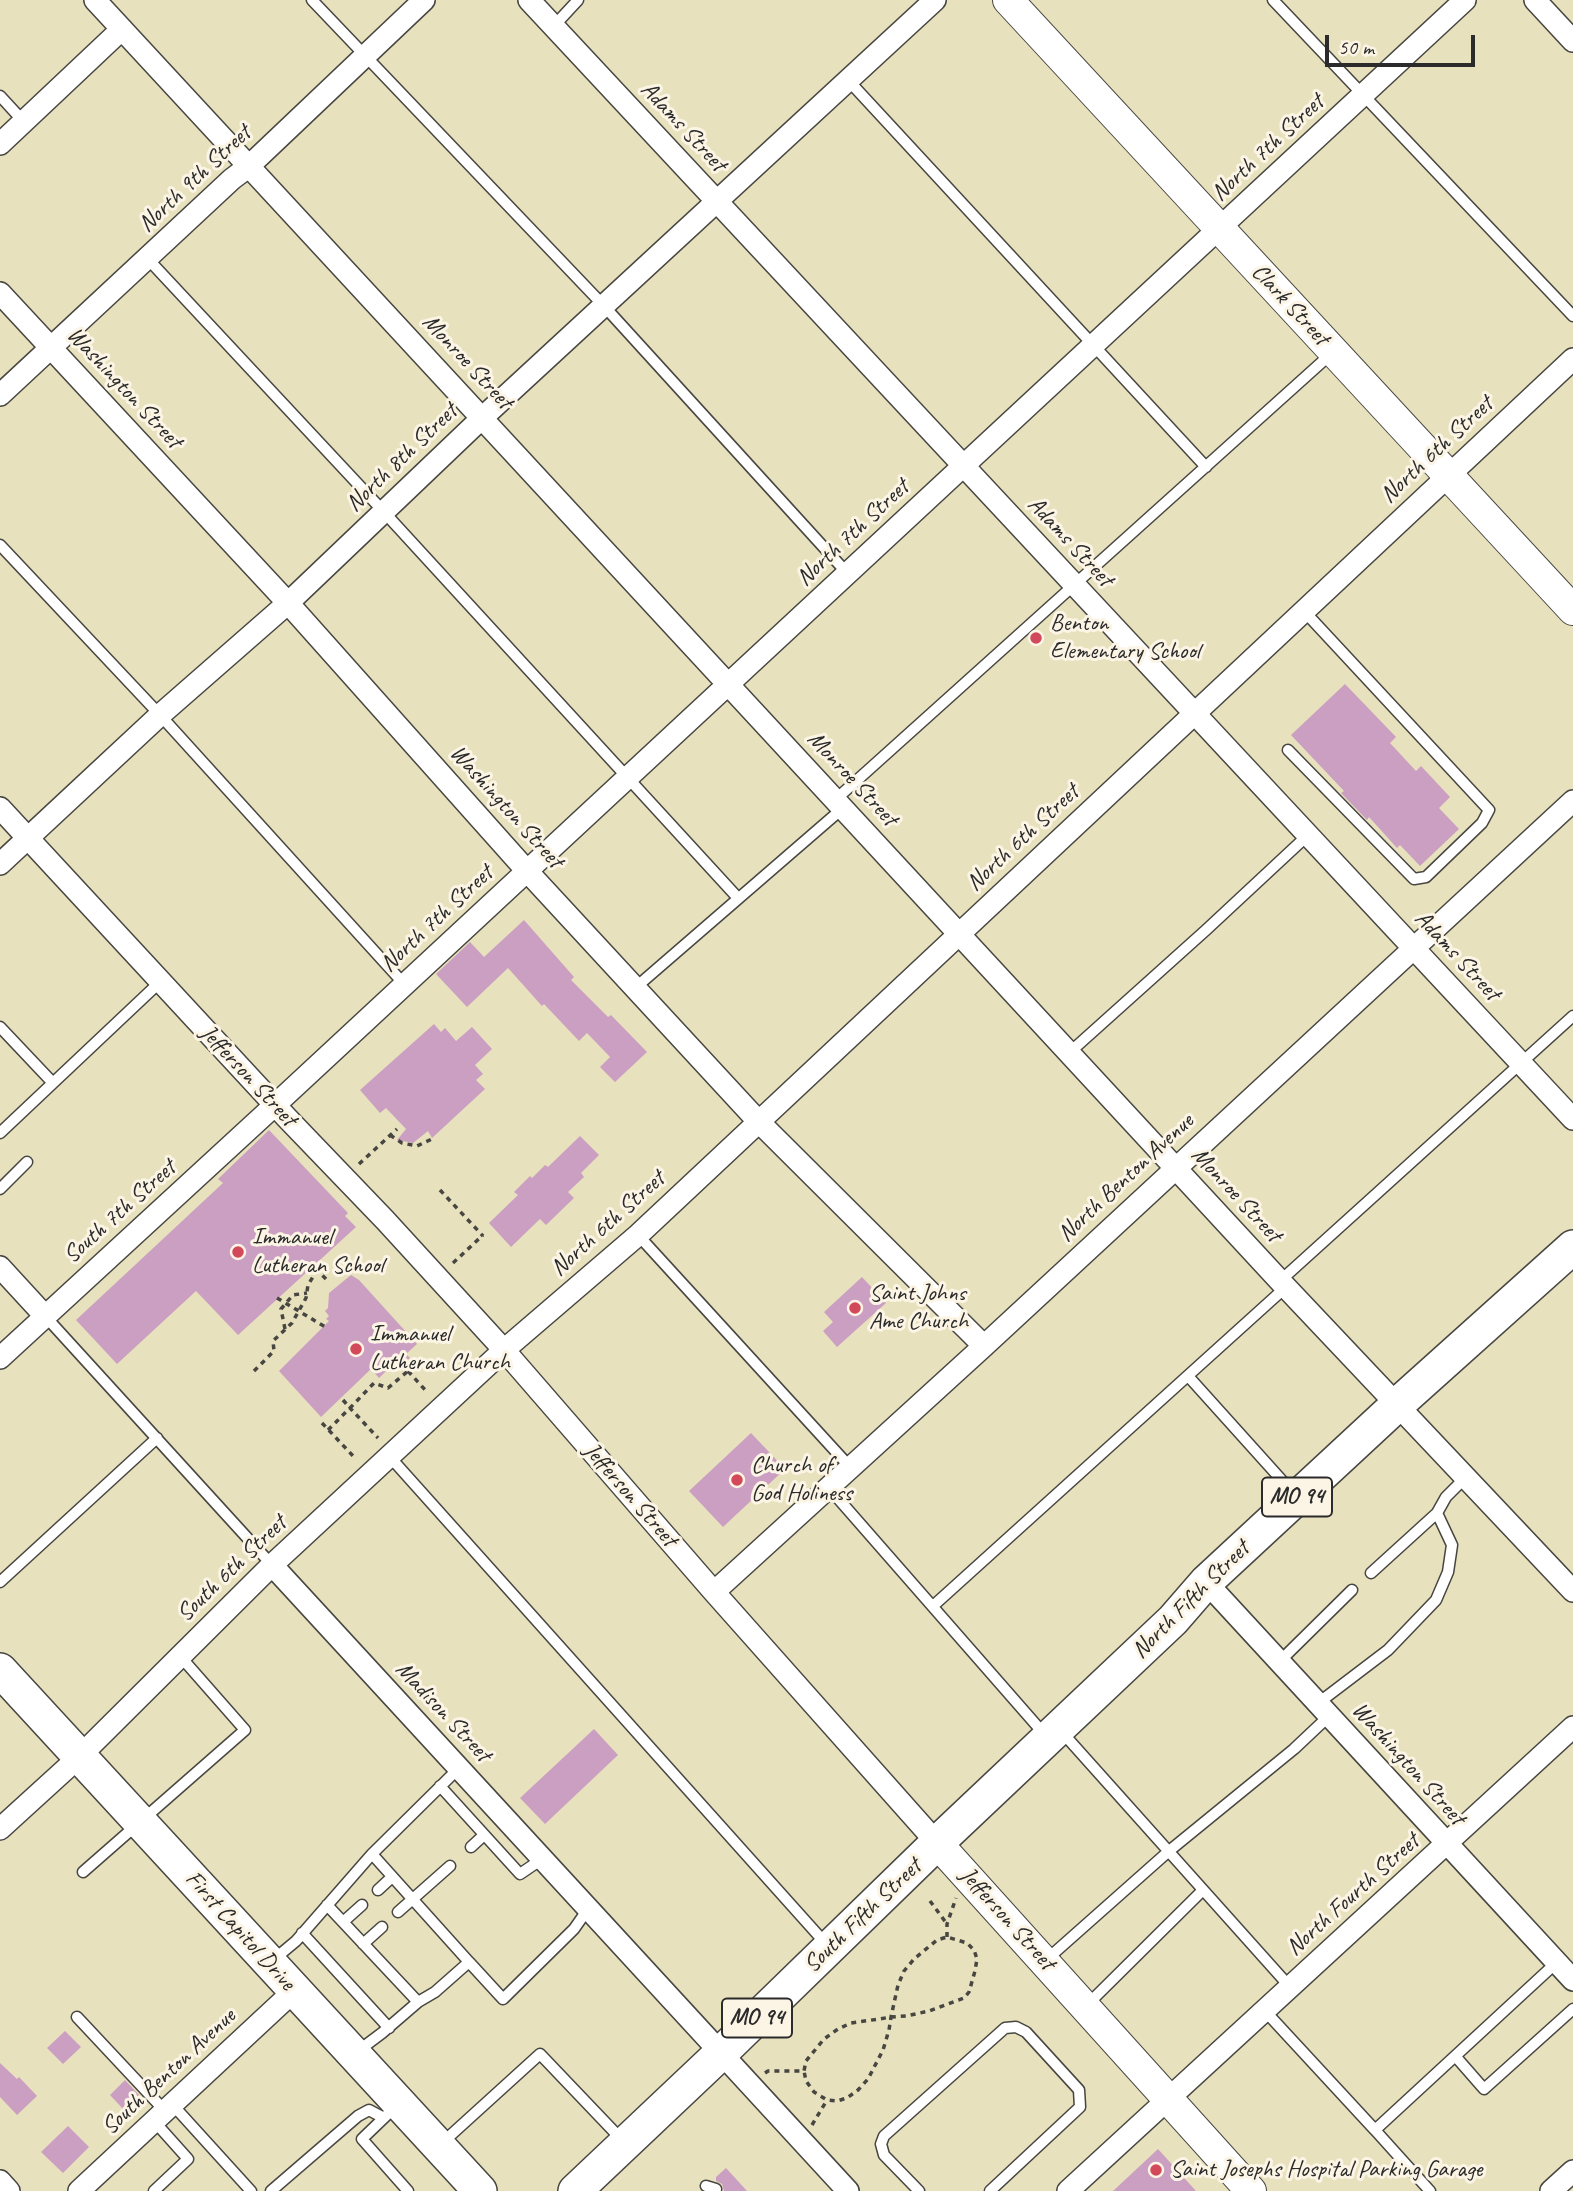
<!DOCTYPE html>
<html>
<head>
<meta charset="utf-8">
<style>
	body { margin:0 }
	#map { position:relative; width:1573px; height:2191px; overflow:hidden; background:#e7e1be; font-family:Caveat,sans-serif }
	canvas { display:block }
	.scale { position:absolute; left:1325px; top:35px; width:150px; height:32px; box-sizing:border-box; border:4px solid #2b2b2b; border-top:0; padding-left:9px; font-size:21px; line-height:24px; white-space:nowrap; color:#2b2b2b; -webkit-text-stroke:5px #fcf5e5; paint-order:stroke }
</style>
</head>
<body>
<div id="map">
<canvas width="1573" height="2191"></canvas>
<div class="scale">50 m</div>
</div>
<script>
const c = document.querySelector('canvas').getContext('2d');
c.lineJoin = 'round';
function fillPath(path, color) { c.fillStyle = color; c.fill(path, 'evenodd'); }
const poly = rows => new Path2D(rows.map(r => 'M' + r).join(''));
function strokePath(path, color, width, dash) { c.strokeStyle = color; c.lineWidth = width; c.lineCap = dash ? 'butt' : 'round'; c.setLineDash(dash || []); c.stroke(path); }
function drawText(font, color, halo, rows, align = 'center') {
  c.font = font + ' Caveat,sans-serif'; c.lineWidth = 6; c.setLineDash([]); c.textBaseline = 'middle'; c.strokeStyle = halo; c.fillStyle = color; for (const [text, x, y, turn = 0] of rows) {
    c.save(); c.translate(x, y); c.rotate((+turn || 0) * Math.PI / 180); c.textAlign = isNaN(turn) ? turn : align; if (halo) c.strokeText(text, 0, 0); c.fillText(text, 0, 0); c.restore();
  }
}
fillPath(poly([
	[1345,684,1396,737,1390,743,1416,771,1421,766,1450,797,1439,808,1459,829,1420,866,1400,845,1397,848,1369,817,1367,820,1341,793,1344,791,1291,735],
	[524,920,574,977,571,980,608,1017,611,1015,647,1052,615,1082,600,1067,610,1057,587,1033,579,1041,544,1004,542,1006,508,968,467,1007,436,974,470,942,484,957],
	[434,1024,441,1032,445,1028,456,1041,472,1027,492,1049,475,1065,483,1074,476,1080,485,1089,432,1138,428,1131,413,1143,397,1140,406,1129,386,1108,380,1113,360,1090],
	[269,1130,348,1213,345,1216,356,1227,238,1335,196,1291,117,1364,76,1320,223,1183,218,1179],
	[580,1136,599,1155,581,1173,584,1177,568,1192,574,1198,546,1225,540,1219,511,1247,489,1223,518,1195,514,1192,530,1176,532,1178,545,1165,548,1167],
	[351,1275,359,1280,417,1344,406,1354,410,1358,396,1370,391,1366,379,1378,371,1369,321,1417,279,1371,329,1321,326,1319,329,1316,325,1311,328,1308,329,1293],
	[862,1277,886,1303,837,1347,823,1331,833,1322,824,1312],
	[751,1433,785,1469,723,1527,689,1491],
	[594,1729,618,1755,545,1824,520,1798],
	[65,2031,81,2047,63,2064,47,2048],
	[0,2063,17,2079,19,2077,37,2096,17,2115,0,2097],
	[125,2080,139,2095,124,2110,110,2095],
	[68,2126,89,2147,63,2173,41,2152],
	[1158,2149,1196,2191,1113,2191],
	[726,2168,747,2191,724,2191,722,2184,716,2181,716,2177]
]), '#cb9fc1');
const lane = poly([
	[312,0,604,306,848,574],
	[1273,0,1573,316],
	[553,27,578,0],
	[848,80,1206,467],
	[0,96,24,122],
	[147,258,384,512,738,898],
	[0,545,160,715,405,985],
	[1288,750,1414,879,1426,877,1482,823,1489,810,1304,611],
	[835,800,1332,353],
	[635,988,843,808],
	[0,1027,53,1083],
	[1069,1053,1206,930,1308,835],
	[0,1133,160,982],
	[0,1189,27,1162],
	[638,1235,850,1467],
	[1280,1281,1573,1016],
	[45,1316,272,1565],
	[1188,1376,1296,1496],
	[390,1457,827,1945],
	[828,1487,1045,1735],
	[1371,1573,1437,1513],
	[0,1582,157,1438],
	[933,1606,1286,1287],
	[1279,1662,1352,1590],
	[1317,1704,1388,1650,1436,1600,1448,1572,1452,1545,1437,1513,1446,1497,1466,1477],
	[1061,1731,1290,1987],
	[440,1786,520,1874,542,1859],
	[471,1847,484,1835],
	[83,1872,245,1730,180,1656],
	[378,1890,392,1877],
	[327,1905,418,2002],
	[398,1912,450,1866],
	[343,1922,362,1905],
	[302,1933,389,2028],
	[363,1944,382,1927],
	[272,1961,296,1941,372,1854,459,1768],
	[1045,1961,1169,1851,1294,1749,1329,1716],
	[469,1962,503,1999,574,1929,588,1909],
	[1086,2006,1203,1890],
	[1265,2011,1375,2130,1556,1963],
	[77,2017,165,2111],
	[358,2051,382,2033,418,2002,435,1992,469,1962,372,1854],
	[1456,2057,1484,2089,1573,2009],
	[172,2104,251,2191],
	[389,2113,362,2139,408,2191],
	[154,2121,188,2159,154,2191],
	[1375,2130,1430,2191],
	[442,2143,540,2054,623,2141],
	[706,2186,716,2189],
	[271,2191,358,2116,369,2110,384,2118],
	[919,2191,884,2155,881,2144,884,2136,1005,2028,1016,2027,1026,2032,1079,2090,1080,2107,990,2191]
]);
const street = poly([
	[95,0,1280,1281,1573,1591],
	[529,0,1573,1119],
	[1535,0,1573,41],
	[0,144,122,29],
	[0,293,288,603,527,871,758,1121,984,1346],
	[0,395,232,179,248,167,424,0],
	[0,808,287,1118,385,1220,504,1350,714,1592,937,1843],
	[0,864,160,715,288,603,482,418,935,0],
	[0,1267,45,1316],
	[0,1358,275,1105,1465,0],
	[272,1565,848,2191],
	[1206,1582,1573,1980],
	[714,1592,984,1346,1573,801],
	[0,1829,79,1757,272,1565,504,1350,638,1235,1573,359],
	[0,2181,9,2191],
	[79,2191,294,1991],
	[1068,2191,1573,1727],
	[1551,2191,1573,2171]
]);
const secondary = poly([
	[1008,0,1573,610],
	[937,1843,1251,2191]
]);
const primary = poly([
	[0,1670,480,2191],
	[575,2191,722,2052,937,1843,1173,1620,1206,1582,1398,1404,1573,1247]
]);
strokePath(lane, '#474641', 13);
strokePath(street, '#474641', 24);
strokePath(secondary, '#474641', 32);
strokePath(primary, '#474641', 36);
strokePath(poly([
	[390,1135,402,1143,417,1146,434,1138],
	[359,1164,397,1129],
	[440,1190,483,1236],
	[453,1263,483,1235],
	[285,1329,281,1309,293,1295,307,1293],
	[254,1371,274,1351,273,1341,292,1323,306,1298,308,1285,314,1275,318,1271,326,1279],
	[408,1371,427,1392],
	[343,1400,350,1408,374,1383,388,1388,408,1371,404,1366],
	[322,1423,355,1458],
	[328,1430,350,1408,378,1438],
	[930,1901,947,1924],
	[947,1937,947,1924,956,1898],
	[765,2073,768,2071,804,2071,806,2061,824,2039,838,2029,851,2023,879,2019,891,2017,906,2016,929,2011,964,1998,969,1992,975,1971,977,1959,974,1950,967,1943,947,1937,937,1940,914,1959,904,1971,898,1985,891,2017,889,2030,883,2050,868,2079,858,2090,847,2098,837,2101,827,2100,814,2092,806,2081,804,2071],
	[812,2125,827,2100]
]), '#474641', 3.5, [5, 5]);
strokePath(lane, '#fff', 10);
strokePath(street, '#fff', 21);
strokePath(secondary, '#fff', 30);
strokePath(primary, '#fff', 33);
strokePath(poly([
	[277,1298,327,1328]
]), '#474641', 3.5, [5, 5]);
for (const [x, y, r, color] of [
	[1036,638,7,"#d1495b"],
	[238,1252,7,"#d1495b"],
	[855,1308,7,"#d1495b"],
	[356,1349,7,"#d1495b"],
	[737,1480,7,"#d1495b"],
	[1156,2170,7,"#d1495b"]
]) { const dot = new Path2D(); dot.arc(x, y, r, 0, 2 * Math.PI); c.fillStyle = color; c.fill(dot); strokePath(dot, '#fcf5e5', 2.5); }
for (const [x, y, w] of [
	[1297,1497,70],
	[757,2018,70]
]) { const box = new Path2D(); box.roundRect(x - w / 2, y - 19.5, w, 39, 5); c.fillStyle = '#fcf5e5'; c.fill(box); strokePath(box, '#2b2b2b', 2); }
drawText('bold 23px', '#2b2b2b', null, [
	["MO 94",1297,1497],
	["MO 94",757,2018]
]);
drawText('24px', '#2b2b2b', '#fcf5e5', [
	["Adams Street",683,127,47],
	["North 7th Street",1268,148,-43],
	["North 9th Street",195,179,-43],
	["Clark Street",1290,305,47],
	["Monroe Street",467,362,47],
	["Washington Street",124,388,47],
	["North 6th Street",1437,450,-43],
	["North 8th Street",402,458,-44],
	["North 7th Street",853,533,-43],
	["Adams Street",1070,542,47],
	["Monroe Street",852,779,47],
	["Washington Street",506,807,48],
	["North 6th Street",1023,838,-43],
	["North 7th Street",437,919,-43],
	["Adams Street",1457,956,47],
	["Jefferson Street",248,1076,47],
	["North Benton Avenue",1126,1178,-43],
	["Monroe Street",1236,1195,47],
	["South 7th Street",120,1212,-42],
	["North 6th Street",608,1224,-42],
	["Jefferson Street",630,1495,49],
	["South 6th Street",232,1569,-44],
	["North Fifth Street",1191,1600,-45],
	["Madison Street",443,1712,47],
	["Washington Street",1408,1764,48],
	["North Fourth Street",1353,1895,-42],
	["South Fifth Street",863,1916,-44],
	["Jefferson Street",1007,1919,48],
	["First Capitol Drive",240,1931,48],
	["South Benton Avenue",169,2072,-43]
]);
drawText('24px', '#2b2b2b', '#fcf5e5', [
	["Benton",1050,624],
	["Elementary School",1050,652],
	["Immanuel",252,1238],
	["Lutheran School",252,1266],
	["Saint Johns",869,1294],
	["Ame Church",869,1322],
	["Immanuel",370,1335],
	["Lutheran Church",370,1363],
	["Church of",751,1466],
	["God Holiness",751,1494],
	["Saint Josephs Hospital Parking Garage",1170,2170]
], 'left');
</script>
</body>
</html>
